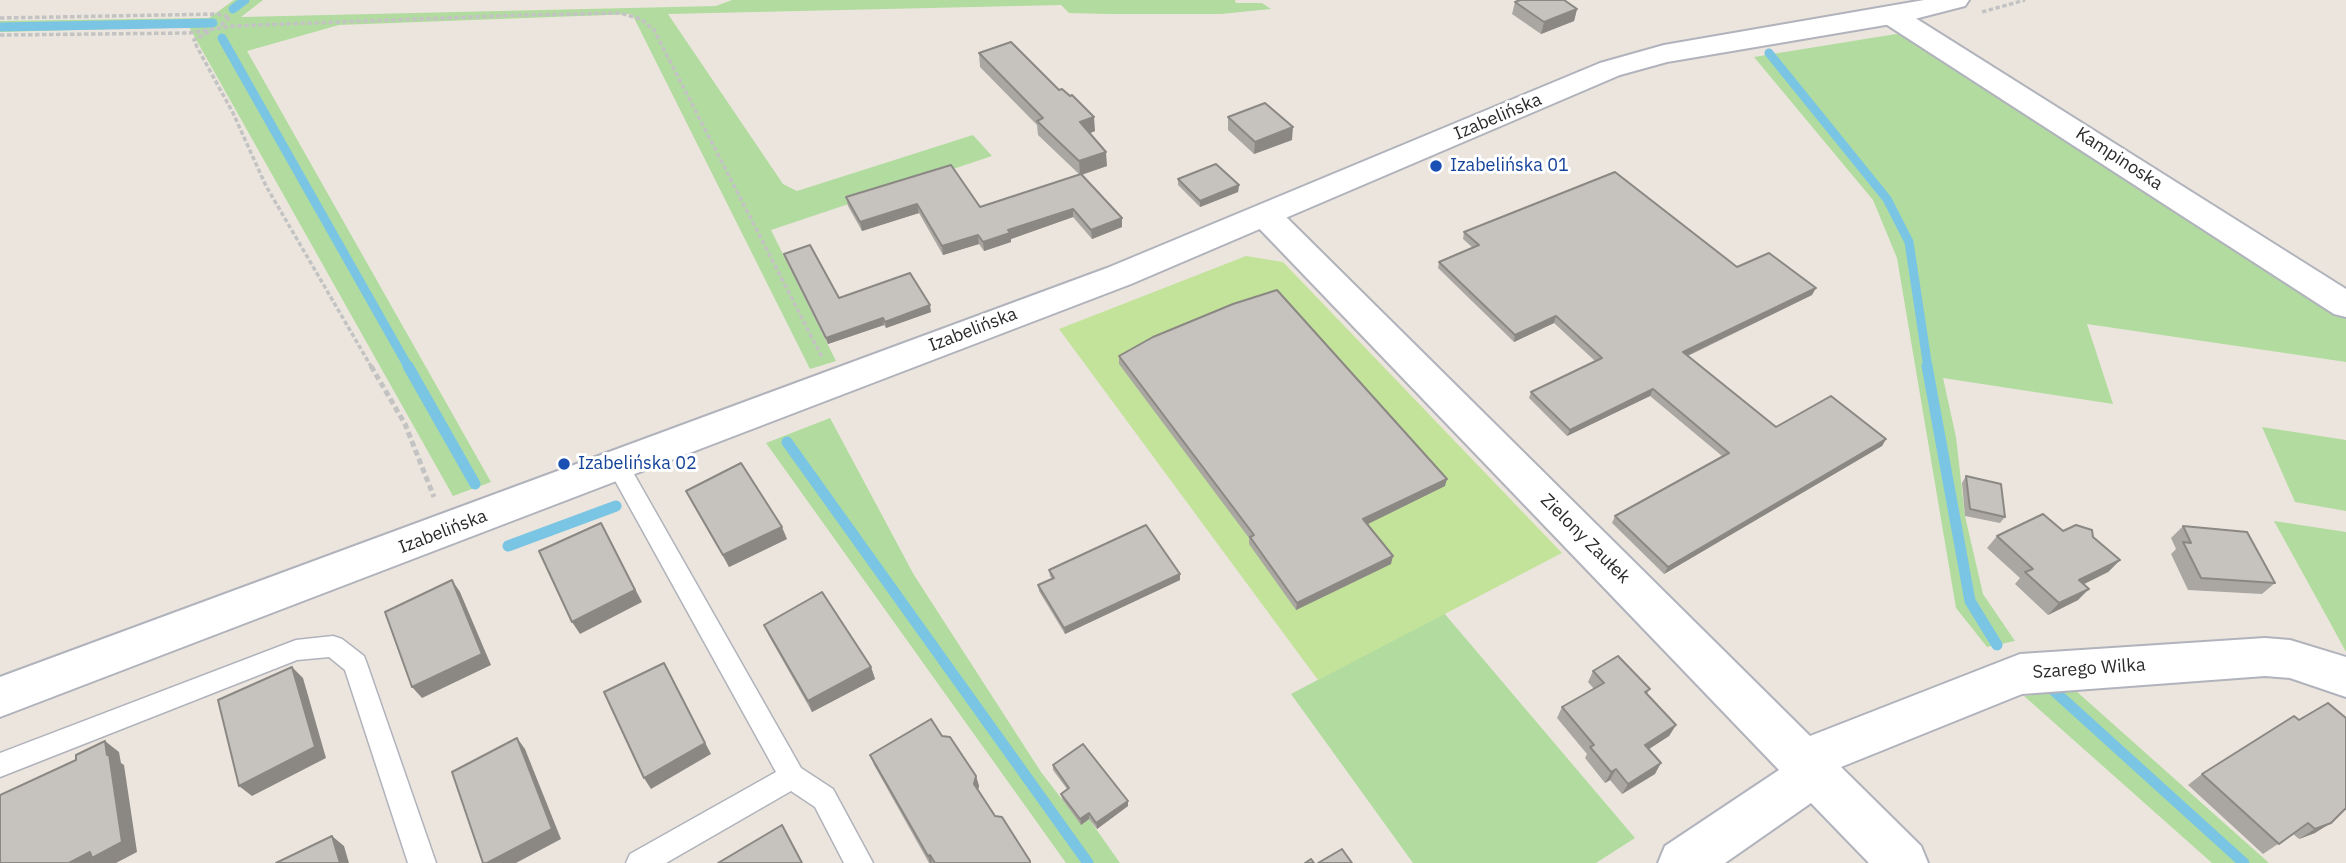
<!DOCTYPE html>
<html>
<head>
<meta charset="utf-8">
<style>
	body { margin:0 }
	canvas { display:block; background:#ebe5dd }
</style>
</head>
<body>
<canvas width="2346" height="863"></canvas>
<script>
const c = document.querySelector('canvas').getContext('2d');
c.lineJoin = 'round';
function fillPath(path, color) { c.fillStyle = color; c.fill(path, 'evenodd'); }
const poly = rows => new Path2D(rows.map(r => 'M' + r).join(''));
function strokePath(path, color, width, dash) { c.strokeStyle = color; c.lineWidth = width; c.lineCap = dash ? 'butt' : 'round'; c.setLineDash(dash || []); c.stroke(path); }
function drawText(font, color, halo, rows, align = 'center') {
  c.font = font + ' "IBM Plex Sans",sans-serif'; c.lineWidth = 6; c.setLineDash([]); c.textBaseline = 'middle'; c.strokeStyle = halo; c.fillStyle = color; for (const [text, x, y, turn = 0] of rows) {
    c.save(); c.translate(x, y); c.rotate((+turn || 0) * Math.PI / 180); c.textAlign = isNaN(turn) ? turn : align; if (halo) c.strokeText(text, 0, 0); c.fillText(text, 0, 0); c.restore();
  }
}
fillPath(poly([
	[234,0,263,0,241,17,716,6,732,0,1235,0,1236,3,1262,3,1271,9,1221,14,1109,14,1069,13,1061,5,668,14,783,184,797,191,973,135,992,156,771,230,836,361,810,369,632,14,339,25,247,51,491,482,453,496,189,27,0,32,0,21,209,18],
	[1896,34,1923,41,2346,313,2346,362,2087,324,2113,404,1943,378,1956,437,1965,516,1983,594,2015,641,1987,647,1956,608,1897,258,1873,200,1754,57],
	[830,418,914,575,1041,772,1081,824,1089,819,1120,863,1066,863,766,443],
	[2262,427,2346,440,2346,511,2295,502],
	[2274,521,2346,532,2346,652,2333,628],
	[1444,613,1635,838,1596,863,1413,863,1291,694],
	[2075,690,2269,863,2212,863,2024,696]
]), '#b2dc9f');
fillPath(poly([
	[1246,256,1283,262,1562,553,1318,680,1059,329]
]), '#c3e39b');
strokePath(poly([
	[233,9,245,0],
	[0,27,213,23],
	[222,38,409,368],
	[1769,53,1887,199,1909,242,1928,368]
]), '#7ac5e3', 9);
strokePath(poly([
	[408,366,475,484],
	[1927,366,1970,601,1997,645],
	[787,442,1088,863],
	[508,546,616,506],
	[2053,690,2244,863]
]), '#7ac5e3', 11);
const lane = poly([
	[618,458,626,460,801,768,833,789,873,863,844,863,815,807,791,791,666,863,626,863,630,854,776,772,607,466,610,460,618,458],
	[333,636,342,639,364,656,367,664,436,863,408,863,345,670,329,657,297,660,0,777,0,753,296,640,333,636]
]);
const street = poly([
	[1891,7,1901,9,2346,289,2346,317,2334,314,1881,21,1877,15,1881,9,1891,7],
	[1266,205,1278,209,1810,736,2020,654,2265,638,2290,640,2346,657,2346,697,2290,678,2265,676,2022,694,1841,767,1921,846,1928,863,1869,863,1811,803,1725,863,1658,863,1665,846,1779,770,1254,223,1250,216,1254,209,1266,205]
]);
const secondary = poly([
	[1924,0,1969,0,1965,6,1903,22,1667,62,1620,75,1131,284,0,717,0,677,1107,268,1600,63,1664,45,1924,0]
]);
strokePath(lane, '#b1b3bc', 3);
strokePath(street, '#b1b3bc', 4);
strokePath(secondary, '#b1b3bc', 4);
strokePath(poly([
	[1982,12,2025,0],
	[0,18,218,14,230,17,220,26],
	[209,32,194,40,197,47,233,113,266,186,372,368],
	[0,35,189,33,233,26,524,15,620,13,641,19,654,30,822,357]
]), '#c3c3c3', 3.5, [4.5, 2.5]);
strokePath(poly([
	[371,366,405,424,434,497]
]), '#c3c3c3', 5, [6, 3.5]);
fillPath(lane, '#fff');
fillPath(street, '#fff');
fillPath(secondary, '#fff');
fillPath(poly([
	[1515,2,1577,9,1574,21,1541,34,1512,14],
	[979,53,1095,131,1090,133,1107,166,1082,175,1122,218,1122,227,1092,239,1073,217,1011,239,1011,242,984,251,979,244,943,255,919,213,862,231,848,206,846,197,980,207,1080,175,1038,135,1037,125,980,67],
	[1228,117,1292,140,1254,154,1228,130],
	[1178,179,1239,185,1238,192,1200,207,1178,185],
	[1464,232,1737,267,1812,295,1688,356,1776,427,1886,439,1882,446,1664,574,1612,523,1615,516,1722,456,1650,396,1567,436,1529,398,1531,392,1595,361,1554,323,1514,342,1438,268,1439,262,1473,248,1463,239],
	[784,254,839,298,931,312,886,328,884,325,828,344,786,260],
	[1119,356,1445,486,1367,524,1391,564,1296,610,1249,544,1249,538,1119,364],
	[1966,476,2005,517,2000,523,1965,516,1962,483],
	[686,491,787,539,729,567,692,503],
	[2183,526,2275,583,2262,594,2188,590,2171,554,2176,549,2171,538],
	[2063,531,2093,537,2120,560,2108,572,2084,584,2078,600,2048,615,2015,584,2020,578,1987,548,1997,536],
	[1049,570,1180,574,1180,580,1065,634,1039,591,1038,585,1052,579,1050,576],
	[764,625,871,667,875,679,812,712,769,636],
	[1593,671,1650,689,1647,694,1676,725,1669,736,1649,749,1655,774,1622,794,1610,780,1605,783,1585,758,1587,754,1557,718,1562,707,1594,689,1588,682],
	[2294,716,2315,833,2299,839,2293,834,2263,854,2188,785,2202,774],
	[942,736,976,776,979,786,978,790,995,816,1031,863,929,863,874,765,870,755],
	[1053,765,1128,801,1128,806,1097,829,1089,819,1081,825,1062,799,1061,794,1067,789,1053,770]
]), '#aaa7a3');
fillPath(poly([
	[1577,9,1574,21,1541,34,1544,22],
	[1094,117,1095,131,1081,137,1080,122],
	[1293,127,1292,140,1254,154,1255,142],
	[1106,152,1107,166,1080,175,1079,161],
	[1239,185,1238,192,1200,207,1200,201],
	[917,204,919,213,862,231,860,222],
	[1073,209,1073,217,1011,239,1011,242,984,251,983,242,1008,230],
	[1122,218,1122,227,1092,239,1091,230],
	[978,235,979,244,943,255,942,246],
	[1816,288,1812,295,1680,359,1683,352],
	[930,305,931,312,886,328,885,322],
	[1556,316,1554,323,1514,342,1515,335],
	[883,318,884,325,828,344,826,338],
	[1653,389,1650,396,1567,436,1570,430],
	[1886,439,1882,446,1664,574,1668,567],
	[1447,479,1445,486,1362,527,1363,519],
	[782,527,787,539,729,567,723,555],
	[607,535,642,602,580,634,572,622],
	[1393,556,1391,564,1296,610,1297,603],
	[2120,560,2108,572,2068,592,2079,580],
	[1180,574,1180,580,1065,634,1064,628],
	[452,580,460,592,491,665,422,698,412,687],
	[2089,589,2078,600,2048,615,2059,603],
	[664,663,711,754,651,789,644,778],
	[292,667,303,678,326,758,252,796,239,786],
	[871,667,875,679,812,712,808,701],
	[1676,725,1669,736,1638,756,1645,745],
	[517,738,525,749,561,839,516,863,487,863],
	[105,741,119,752,121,763,124,765,137,852,116,863,69,863,107,755],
	[1661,763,1655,774,1622,794,1628,784],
	[1616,769,1610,780,1605,783,1611,772],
	[976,776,979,786,977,794,974,784],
	[1128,801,1128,806,1097,829,1096,823],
	[1089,813,1089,819,1081,825,1080,819],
	[2331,823,2315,833,2299,839,2315,829],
	[332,836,344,846,349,863,340,863],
	[930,855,932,863,930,863,928,856]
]), '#8b8884');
const building = poly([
	[1520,0,1564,0,1577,9,1544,22,1515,2,1520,0],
	[1011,42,1059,90,1062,89,1070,96,1072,95,1094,117,1080,122,1106,152,1079,161,1037,121,1043,118,979,53,1011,42],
	[1265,103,1293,127,1255,142,1228,117,1265,103],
	[1216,164,1239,185,1200,201,1178,179,1216,164],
	[951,165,980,207,1081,174,1122,218,1091,230,1073,209,1008,230,1010,233,983,242,978,235,942,246,917,204,860,222,846,197,951,165],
	[1615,172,1737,267,1769,253,1816,288,1683,352,1776,427,1831,396,1886,439,1668,567,1615,516,1729,453,1653,389,1570,430,1531,392,1602,358,1556,316,1515,335,1439,262,1479,245,1464,232,1615,172],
	[810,245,839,298,910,273,930,305,885,322,883,318,826,338,784,254,810,245],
	[1277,290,1447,479,1363,519,1393,556,1297,603,1250,537,1254,535,1119,356,1153,337,1233,304,1277,290],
	[741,463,782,527,723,555,686,491,741,463],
	[1966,476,2001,484,2005,517,1970,509,1966,476],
	[2043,514,2063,531,2076,525,2092,530,2093,537,2120,560,2079,580,2089,589,2059,603,2025,572,2033,569,1997,536,2043,514],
	[601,523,635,590,572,622,539,551,601,523],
	[1146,525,1180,574,1064,628,1038,585,1054,578,1049,570,1146,525],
	[2183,526,2247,532,2275,583,2201,578,2183,542,2191,543,2183,526],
	[452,580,482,654,412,687,385,612,452,580],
	[822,592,871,667,808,701,764,625,822,592],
	[1618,656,1650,689,1645,692,1676,725,1645,745,1661,763,1628,784,1616,769,1611,772,1590,747,1594,745,1562,707,1604,683,1593,671,1618,656],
	[664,663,705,743,644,778,604,692,664,663],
	[292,667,315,747,239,786,218,700,292,667],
	[2328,703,2346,718,2346,808,2331,823,2315,829,2308,823,2279,844,2202,774,2294,716,2299,720,2328,703],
	[931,719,942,736,950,737,976,776,974,784,995,816,1002,817,1030,861,1030,863,935,863,930,855,928,856,870,755,931,719],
	[517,738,552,829,487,863,483,863,452,772,517,738],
	[105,741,107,755,109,754,122,842,92,858,90,852,69,863,0,863,0,795,76,760,76,755,105,741],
	[1083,744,1128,801,1096,823,1089,813,1080,819,1061,794,1069,788,1053,765,1083,744],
	[782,825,802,863,718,863,782,825],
	[332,836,340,863,276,863,332,836],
	[1342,849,1352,863,1318,863,1342,849],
	[1311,859,1314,863,1305,863,1311,859]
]);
fillPath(building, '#c6c2bd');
strokePath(building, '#8b8884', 2);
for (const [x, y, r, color] of [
	[1436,166,7,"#1a4fb4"],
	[564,464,7,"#1a4fb4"]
]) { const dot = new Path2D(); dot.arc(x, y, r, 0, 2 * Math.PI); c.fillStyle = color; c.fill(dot); strokePath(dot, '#fff', 2.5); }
drawText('18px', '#2a2a2a', '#fff', [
	["Izabelińska",1498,117,-23],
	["Kampinoska",2119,159,33],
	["Izabelińska",973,330,-21],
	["Izabelińska",443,532,-21],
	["Zielony Zaułek",1585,539,45],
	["Szarego Wilka",2089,669,-4]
]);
drawText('18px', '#164399', '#fff', [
	["Izabelińska 01",1450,166],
	["Izabelińska 02",578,464]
], 'left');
</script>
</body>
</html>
